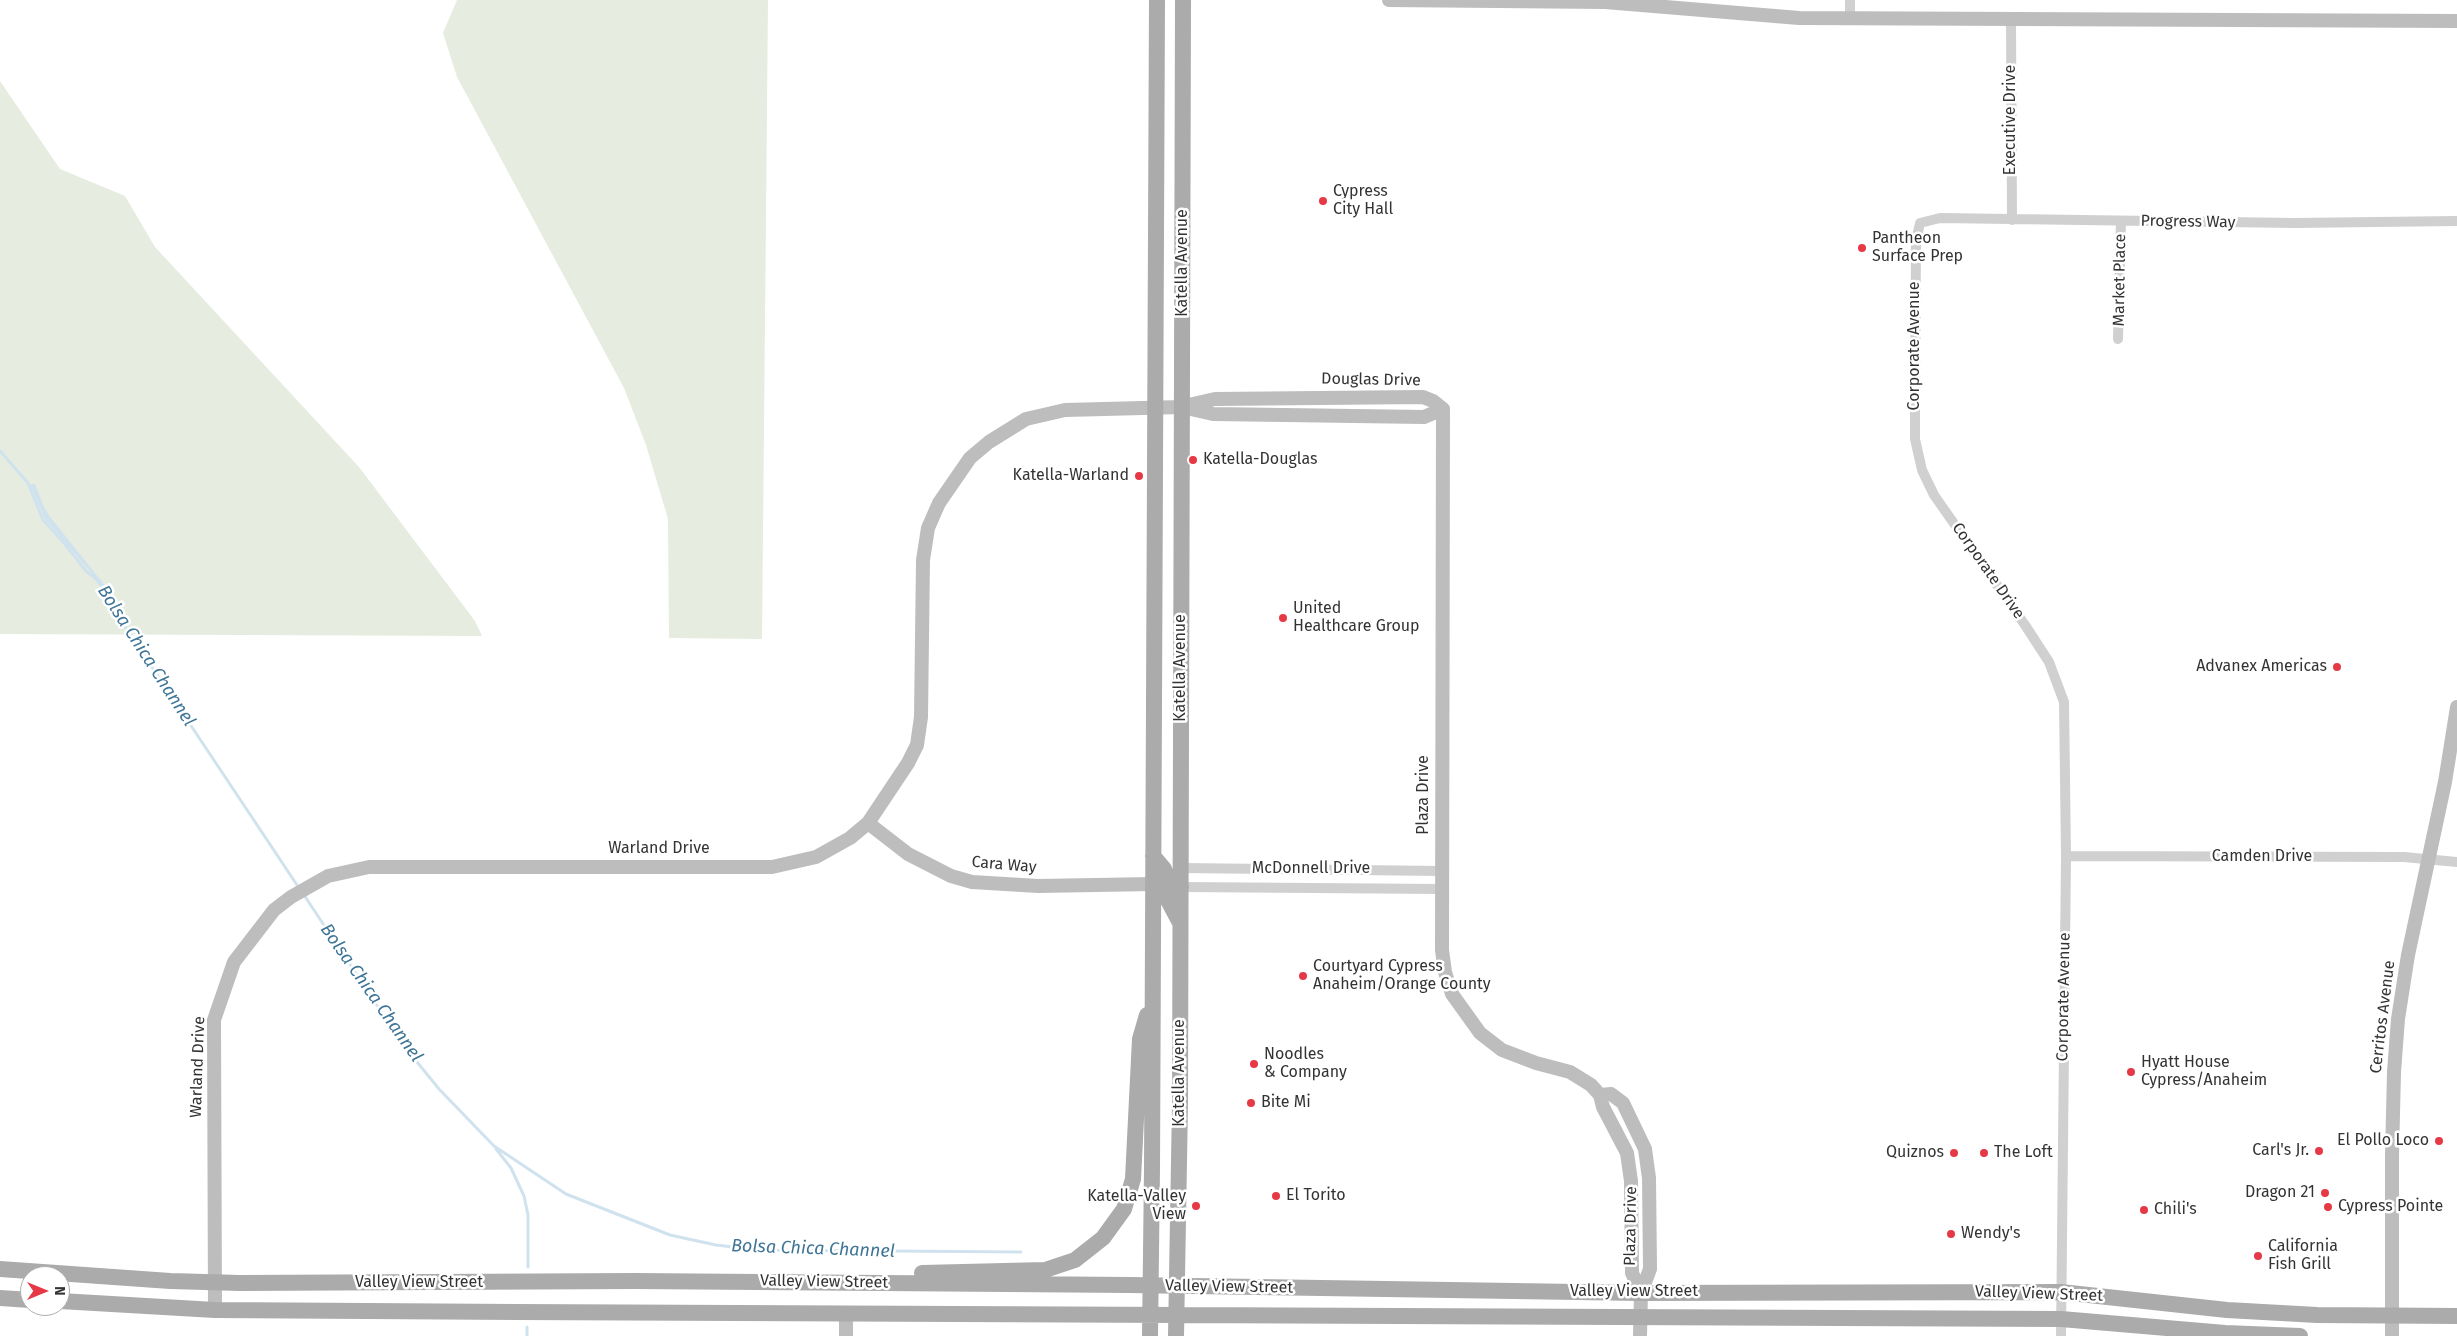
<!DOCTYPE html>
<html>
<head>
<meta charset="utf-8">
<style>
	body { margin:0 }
	#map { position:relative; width:2457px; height:1336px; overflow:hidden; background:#fff; font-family:"Fira Sans",sans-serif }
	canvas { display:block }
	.north { position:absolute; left:20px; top:1266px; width:50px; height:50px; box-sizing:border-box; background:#fff; border:1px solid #adadad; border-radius:50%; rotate:90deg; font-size:14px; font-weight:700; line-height:20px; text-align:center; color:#333 }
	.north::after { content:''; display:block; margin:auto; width:18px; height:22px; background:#e63946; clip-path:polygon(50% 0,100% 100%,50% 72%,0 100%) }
</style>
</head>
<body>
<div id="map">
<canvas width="2457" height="1336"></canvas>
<div class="north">N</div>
</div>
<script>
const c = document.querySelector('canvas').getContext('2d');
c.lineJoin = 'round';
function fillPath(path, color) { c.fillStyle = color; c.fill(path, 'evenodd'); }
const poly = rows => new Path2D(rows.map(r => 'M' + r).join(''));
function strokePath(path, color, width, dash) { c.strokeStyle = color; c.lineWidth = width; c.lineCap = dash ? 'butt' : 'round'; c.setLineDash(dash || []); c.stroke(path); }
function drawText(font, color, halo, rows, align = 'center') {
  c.font = font + ' "Fira Sans",sans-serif'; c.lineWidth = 5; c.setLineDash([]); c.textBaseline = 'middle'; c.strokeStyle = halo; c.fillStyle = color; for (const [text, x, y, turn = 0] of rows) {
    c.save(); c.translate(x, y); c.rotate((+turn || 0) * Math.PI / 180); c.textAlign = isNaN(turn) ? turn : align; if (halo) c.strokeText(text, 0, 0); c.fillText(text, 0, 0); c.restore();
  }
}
fillPath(poly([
	[457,0,768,0,762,639,669,638,668,519,646,445,624,388,457,77,443,33],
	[0,81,60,169,125,196,155,247,359,467,475,621,482,636,0,634]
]), '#e6ecdf');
fillPath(poly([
	[30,484,35,484,44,507,50,517,111,593,123,620,116,620,104,593,88,569,45,519]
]), '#cfe2ee');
strokePath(poly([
	[0,451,28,483,43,520,64,543,86,571,96,579],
	[118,616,299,888],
	[304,895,404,1046,439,1089,494,1146,566,1194,670,1235,716,1245,758,1250,1021,1252],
	[496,1149,511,1168,524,1196,528,1215,528,1267],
	[527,1336,527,1327]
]), '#cfe2ee', 3);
strokePath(poly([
	[1850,18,1850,0],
	[2011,20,2012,220],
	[2118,339,2121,221],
	[2066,856,2404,857,2457,862],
	[1181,868,1442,871],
	[1181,887,1442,889],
	[2061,1336,2066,856,2064,702,2049,662,2025,625,1934,495,1922,470,1915,439,1915,414,1916,241,1920,223,1940,218,2295,223,2457,221]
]), '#d0d0d0', 10);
strokePath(poly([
	[1389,0,1605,2,1799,18,2457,21],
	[1184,406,1215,399,1423,397,1433,401,1443,409],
	[1443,409,1442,950,1445,972,1452,994,1480,1033,1502,1050,1536,1063,1570,1072,1591,1085,1600,1095,1603,1107,1627,1153,1631,1181,1632,1273,1641,1293],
	[868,823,908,854,951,876,972,882,1038,886,1153,884],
	[1600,1095,1611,1094,1623,1103,1645,1149,1649,1178,1650,1269,1641,1293,1640,1336],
	[215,1310,214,1020,234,962,274,910,291,897,328,876,369,867,772,867,816,857,850,838,868,823,908,763,917,745,921,717,923,560,928,528,939,503,970,458,989,442,1026,419,1065,410,1182,407,1213,414,1424,417,1443,409],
	[846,1314,846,1336],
	[2392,1336,2392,1156,2394,1072,2398,1019,2408,955,2445,782,2457,707]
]), '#bdbdbd', 14);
strokePath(poly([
	[1153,856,1164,869,1169,883,1181,887],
	[1153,884,1162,889,1179,921],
	[0,1269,170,1281,240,1283,634,1281,1130,1285,1641,1293,2061,1292,2227,1310,2317,1315,2457,1316],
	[922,1273,1045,1270,1075,1260,1103,1238,1124,1209,1133,1179,1140,1039,1147,1015],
	[0,1298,30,1300],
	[60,1301,215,1310,516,1312,2061,1319,2225,1333,2300,1336],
	[1150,1336,1152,1169,1157,0],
	[1176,1336,1180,1103,1183,0]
]), '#ababab', 16);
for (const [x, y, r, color] of [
	[1323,201,5,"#e63946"],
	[1862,248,5,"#e63946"],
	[1193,460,5,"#e63946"],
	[1139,476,5,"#e63946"],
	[1283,618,5,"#e63946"],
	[2337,667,5,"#e63946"],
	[1303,976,5,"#e63946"],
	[1254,1064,5,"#e63946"],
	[2131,1072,5,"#e63946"],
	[1251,1103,5,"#e63946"],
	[2439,1141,5,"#e63946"],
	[2319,1151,5,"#e63946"],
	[1954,1153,5,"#e63946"],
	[1984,1153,5,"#e63946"],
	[2325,1193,5,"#e63946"],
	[1276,1196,5,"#e63946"],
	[1196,1206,5,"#e63946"],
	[2328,1207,5,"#e63946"],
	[2144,1210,5,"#e63946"],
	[1951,1234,5,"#e63946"],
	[2258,1256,5,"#e63946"]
]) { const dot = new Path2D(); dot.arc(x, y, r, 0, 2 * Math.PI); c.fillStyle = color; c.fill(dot); strokePath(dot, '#fff', 2); }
drawText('16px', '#333', '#fff', [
	["Executive Drive",2011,120,-90],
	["Progress Way",2188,222,1],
	["Katella Avenue",1183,263,-90],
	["Market Place",2120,280,-89],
	["Corporate Avenue",1915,346,-90],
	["Douglas Drive",1371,380,1],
	["Corporate Drive",1988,571,55],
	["Katella Avenue",1181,668,-90],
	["Plaza Drive",1424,795,-90],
	["Warland Drive",659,849],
	["Camden Drive",2262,857],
	["Cara Way",1004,865,5],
	["McDonnell Drive",1311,869],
	["Corporate Avenue",2064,997,-89],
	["Cerritos Avenue",2383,1017,-83],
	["Warland Drive",198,1067,-88],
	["Katella Avenue",1180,1073,-90],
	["Plaza Drive",1631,1226,-89],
	["Valley View Street",824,1282,1],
	["Valley View Street",419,1283],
	["Valley View Street",1229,1287,1],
	["Valley View Street",1634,1292],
	["Valley View Street",2039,1294,2]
]);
drawText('16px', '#333', '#fff', [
	["Cypress",1333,192],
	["City Hall",1333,210],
	["Pantheon",1872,239],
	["Surface Prep",1872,257],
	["Katella-Douglas",1203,460],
	["Katella-Warland",1129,476,"right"],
	["United",1293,609],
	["Healthcare Group",1293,627],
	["Advanex Americas",2327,667,"right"],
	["Courtyard Cypress",1313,967],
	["Anaheim/Orange County",1313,985],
	["Noodles",1264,1055],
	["& Company",1264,1073],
	["Hyatt House",2141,1063],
	["Cypress/Anaheim",2141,1081],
	["Bite Mi",1261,1103],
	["El Pollo Loco",2429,1141,"right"],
	["Carl's Jr.",2309,1151,"right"],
	["Quiznos",1944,1153,"right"],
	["The Loft",1994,1153],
	["Dragon 21",2315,1193,"right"],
	["El Torito",1286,1196],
	["Katella-Valley",1186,1197,"right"],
	["View",1186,1215,"right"],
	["Cypress Pointe",2338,1207],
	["Chili's",2154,1210],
	["Wendy's",1961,1234],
	["California",2268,1247],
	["Fish Grill",2268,1265]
], 'left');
drawText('italic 18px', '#3f7597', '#fff', [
	["Bolsa Chica Channel",146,656,57],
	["Bolsa Chica Channel",371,993,55],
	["Bolsa Chica Channel",813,1249,2]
]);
</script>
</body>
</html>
